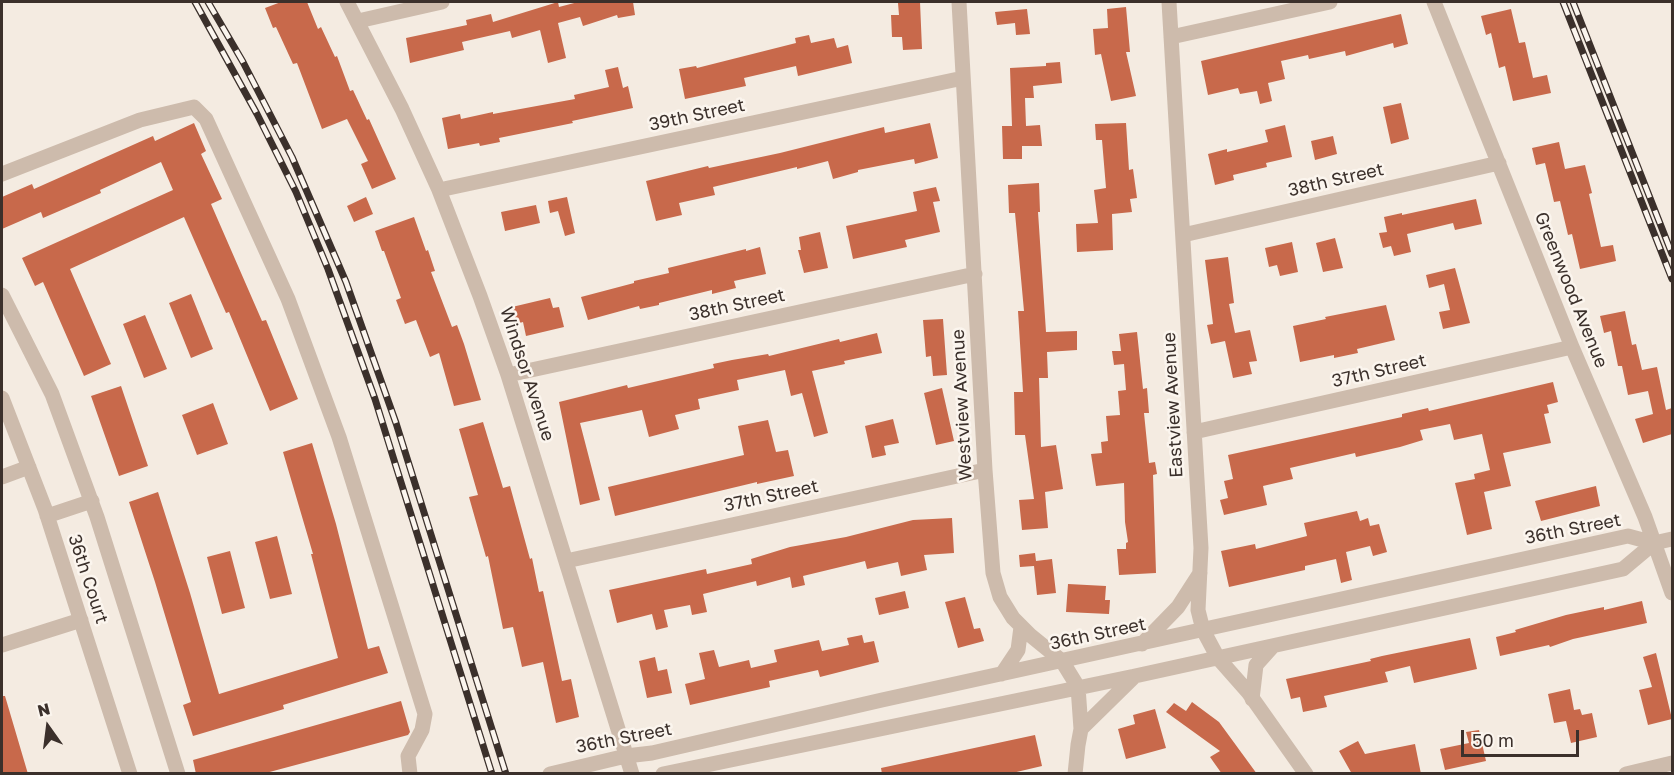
<!DOCTYPE html>
<html>
<head>
<meta charset="utf-8">
<style>
	body { margin:0 }
	#map { position:relative; width:1674px; height:775px; overflow:hidden; background:#f4ebe1; font-family:"Golos Text",sans-serif }
	canvas { display:block }
	.frame { position:absolute; inset:0; border:3px solid #3b302b; pointer-events:none }
	.north { position:absolute; left:18px; top:697px; width:60px; height:60px; -webkit-text-stroke:4px #fbf5ee; paint-order:stroke; rotate:346deg; font-size:16px; font-weight:700; line-height:24px; text-align:center; color:#3b302b }
	.north::after { content:''; display:block; margin:auto; width:21px; height:27px; background:#3b302b; clip-path:polygon(50% 0,100% 100%,50% 72%,0 100%) }
	.scale { position:absolute; left:1461px; top:730px; width:118px; height:27px; box-sizing:border-box; border:3px solid #3b302b; border-top:0; padding-left:8px; font-size:18px; line-height:21px; white-space:nowrap; color:#3b302b; -webkit-text-stroke:4px #fbf5ee; paint-order:stroke }
</style>
</head>
<body>
<div id="map">
<canvas width="1674" height="775"></canvas>
<div class="frame"></div>
<div class="north">N</div>
<div class="scale">50 m</div>
</div>
<script>
const c = document.querySelector('canvas').getContext('2d');
c.lineJoin = 'round';
function fillPath(path, color) { c.fillStyle = color; c.fill(path, 'evenodd'); }
const poly = rows => new Path2D(rows.map(r => 'M' + r).join(''));
function strokePath(path, color, width, dash) { c.strokeStyle = color; c.lineWidth = width; c.lineCap = dash ? 'butt' : 'round'; c.setLineDash(dash || []); c.stroke(path); }
function drawText(font, color, halo, rows, align = 'center') {
  c.font = font + ' "Golos Text",sans-serif'; c.lineWidth = 5; c.setLineDash([]); c.textBaseline = 'middle'; c.strokeStyle = halo; c.fillStyle = color; for (const [text, x, y, turn = 0] of rows) {
    c.save(); c.translate(x, y); c.rotate((+turn || 0) * Math.PI / 180); c.textAlign = isNaN(turn) ? turn : align; if (halo) c.strokeText(text, 0, 0); c.fillText(text, 0, 0); c.restore();
  }
}
fillPath(poly([
	[281,2,307,2,318,29,321,27,335,57,337,56,350,91,353,90,367,120,369,119,396,179,372,189,361,164,368,161,347,119,322,129,297,63,293,64,276,27,273,28,265,8],
	[558,2,559,7,578,2,633,2,635,15,618,18,617,15,583,26,580,17,558,23,566,58,548,63,540,30,512,38,510,31,462,42,464,50,410,63,406,38,467,25,466,20,491,14,493,22],
	[920,2,922,49,903,50,902,37,892,37,891,15,899,15,898,3],
	[1126,7,1130,52,1126,52,1136,96,1111,101,1101,54,1095,55,1093,29,1108,28,1107,9],
	[1027,9,1030,34,1016,35,1015,23,997,25,995,12],
	[1511,9,1519,43,1525,42,1533,78,1547,75,1551,93,1513,101,1505,66,1499,68,1491,33,1486,35,1481,16],
	[1401,14,1408,44,1394,48,1393,43,1346,56,1345,51,1309,59,1308,55,1281,61,1285,79,1268,83,1272,101,1260,104,1257,91,1240,94,1238,88,1208,95,1201,61],
	[809,35,811,43,834,38,837,48,848,45,852,63,798,76,796,66,744,78,746,86,685,99,679,69,696,66,697,68,796,43,795,38],
	[1060,62,1062,83,1033,86,1034,98,1025,98,1026,126,1040,125,1042,146,1022,146,1022,159,1003,159,1002,126,1012,126,1010,68,1046,66,1046,63],
	[618,67,623,88,628,86,633,108,572,121,573,123,499,138,500,142,480,146,479,143,448,149,442,118,460,114,461,119,493,112,493,114,575,99,574,95,609,87,605,70],
	[1401,103,1409,139,1391,144,1383,107],
	[194,123,206,151,201,154,222,199,211,204,262,321,266,320,298,399,270,411,229,312,226,313,184,217,70,269,111,364,84,376,43,282,35,286,22,258,173,190,161,162,100,190,101,193,43,218,41,212,2,229,2,197,32,184,34,189,153,136,155,141],
	[930,123,938,158,915,164,914,159,858,170,858,172,833,179,828,161,797,169,797,167,713,187,715,195,679,203,682,215,656,221,646,181,708,166,709,168,780,153,884,127,885,133],
	[1126,123,1129,170,1133,169,1137,198,1130,199,1132,212,1112,214,1113,250,1077,252,1076,224,1098,223,1094,190,1106,188,1102,140,1096,140,1095,124],
	[1285,125,1292,157,1266,163,1267,167,1233,175,1234,180,1215,185,1208,154,1227,149,1227,152,1268,142,1265,130],
	[1333,136,1337,154,1315,160,1311,141],
	[1559,142,1565,169,1585,165,1592,193,1589,194,1601,247,1613,245,1616,261,1580,269,1572,234,1568,235,1560,201,1554,202,1545,163,1536,165,1532,148],
	[1039,183,1040,212,1038,212,1046,332,1077,331,1077,350,1047,352,1048,378,1039,378,1041,447,1056,445,1063,489,1045,492,1048,528,1022,530,1019,500,1034,499,1025,435,1015,435,1014,392,1023,392,1018,311,1024,311,1015,213,1009,213,1008,185],
	[936,187,940,201,933,202,940,232,905,240,907,247,853,259,846,226,917,211,913,192],
	[366,197,373,214,354,222,347,206],
	[567,197,575,233,565,236,558,211,550,213,548,201],
	[1476,199,1482,224,1455,230,1453,223,1407,234,1411,252,1394,256,1391,246,1383,248,1379,233,1387,232,1384,217,1402,213,1402,215],
	[536,205,540,223,505,231,501,212],
	[414,217,426,251,428,250,435,271,431,272,452,327,457,325,464,344,481,400,454,406,439,353,430,357,416,320,405,324,396,300,401,298,384,251,382,251,375,231],
	[820,232,828,268,804,273,798,250,801,250,799,237],
	[1335,238,1343,268,1323,272,1316,243],
	[1292,242,1298,272,1280,276,1277,265,1269,267,1265,248],
	[760,247,766,274,734,281,736,288,712,294,712,290,659,303,659,305,640,309,639,306,588,320,581,297,634,283,634,281,669,273,668,268,746,249,746,251],
	[1228,257,1234,303,1229,304,1235,333,1250,330,1257,361,1249,362,1252,374,1233,378,1225,341,1211,344,1207,325,1213,324,1205,260],
	[1455,268,1470,323,1443,329,1439,312,1450,310,1444,284,1429,288,1426,275],
	[191,294,213,349,191,358,169,303],
	[550,298,553,308,559,307,564,327,526,336,523,322,516,324,512,307],
	[1386,305,1395,340,1357,349,1358,353,1334,358,1334,355,1300,362,1293,326,1326,319,1325,317],
	[1625,311,1632,345,1636,344,1642,370,1657,367,1666,410,1672,408,1672,434,1643,443,1635,419,1653,414,1648,391,1628,395,1622,366,1618,366,1611,331,1604,333,1600,316],
	[145,315,167,369,144,378,123,324],
	[943,319,947,375,933,376,931,356,926,357,923,320],
	[1137,332,1143,389,1147,388,1149,413,1144,413,1149,463,1155,462,1157,474,1153,475,1156,573,1119,575,1117,549,1126,549,1126,543,1128,542,1125,522,1124,483,1096,486,1091,454,1102,453,1101,442,1108,441,1106,416,1120,415,1118,391,1126,390,1124,364,1114,365,1112,351,1121,351,1119,334],
	[877,333,882,353,844,361,845,364,812,371,828,433,814,437,802,393,791,396,785,370,737,380,739,390,698,399,700,409,675,415,679,429,649,437,642,410,580,423,600,500,580,505,559,402,627,385,628,388,714,368,713,364,732,360,768,354,769,356,839,339,840,342],
	[1553,382,1558,402,1547,405,1549,413,1544,414,1551,443,1503,453,1511,486,1484,492,1492,529,1467,535,1455,483,1475,479,1474,474,1490,470,1482,434,1454,440,1450,424,1420,430,1423,440,1400,447,1356,457,1355,453,1290,468,1293,479,1263,486,1267,505,1224,515,1220,500,1228,498,1224,481,1233,479,1228,455,1402,417,1402,414,1428,408,1429,411],
	[121,386,148,466,119,476,91,396],
	[942,388,954,441,936,445,924,393],
	[213,403,228,444,197,455,182,415],
	[893,419,899,443,884,446,886,455,872,458,865,426],
	[768,420,776,452,788,450,794,476,757,484,757,482,615,516,608,487,744,455,738,426],
	[483,422,503,488,510,486,530,559,532,558,539,592,543,591,562,681,571,679,579,717,556,723,543,662,522,667,513,627,503,629,488,556,486,557,469,497,478,495,459,429],
	[312,443,336,524,368,649,379,646,388,673,283,705,284,709,193,736,183,705,191,702,155,582,129,502,158,492,190,593,219,694,338,658,311,554,313,554,283,452],
	[1596,486,1600,506,1541,521,1535,501],
	[1357,511,1360,521,1368,518,1370,526,1379,524,1387,552,1373,556,1370,546,1346,552,1352,580,1341,583,1336,559,1305,566,1305,570,1229,587,1221,551,1255,544,1256,549,1307,536,1304,523],
	[952,518,954,553,924,555,927,570,901,576,898,562,867,569,865,561,803,576,805,585,792,588,790,577,757,586,756,581,703,594,707,612,692,615,690,605,664,610,668,627,656,630,652,614,617,623,609,590,706,569,707,574,752,564,751,559,790,547,846,537,913,520],
	[277,536,292,594,270,599,255,542],
	[230,551,245,608,222,614,207,557],
	[1035,553,1036,561,1052,559,1056,593,1037,595,1034,566,1020,567,1019,555],
	[1068,584,1106,586,1105,600,1110,600,1109,614,1066,612],
	[905,591,909,608,879,615,875,598],
	[965,597,974,629,980,628,984,641,958,648,945,602],
	[1642,601,1647,623,1573,639,1550,647,1549,645,1500,656,1496,637,1516,632,1515,630,1566,615,1604,607,1604,610],
	[862,635,864,643,874,641,879,662,820,677,818,670,769,681,770,687,690,705,685,684,705,679,699,653,714,650,719,667,749,660,751,668,777,662,774,650,819,640,822,651,849,645,847,638],
	[1470,638,1477,669,1414,683,1410,666,1385,672,1388,682,1324,696,1327,707,1303,712,1300,697,1291,699,1286,679,1371,661,1370,659,1382,656],
	[1656,653,1672,719,1648,725,1639,690,1652,687,1643,657],
	[655,657,658,671,667,669,672,693,647,698,639,661],
	[1570,689,1574,710,1580,709,1582,715,1592,713,1597,737,1571,743,1566,721,1554,723,1548,694],
	[2,696,5,696,28,774,2,774],
	[401,701,410,732,408,735,262,774,196,774,193,760],
	[1192,702,1219,722,1257,774,1222,774,1210,757,1220,751,1166,712,1174,703,1186,711],
	[1155,709,1166,748,1126,759,1118,729,1135,724,1133,715],
	[1479,730,1486,761,1445,770,1440,749,1469,743,1466,732],
	[1035,735,1042,766,1008,774,882,774,881,768],
	[1358,741,1365,754,1415,744,1421,774,1352,774,1339,751]
]), '#c8694b');
strokePath(poly([
	[347,2,402,109,439,190,480,296,508,375,632,774],
	[959,2,985,470,993,573,1000,597,1013,618,1030,635,1062,661,1078,687,1081,729,1078,745,1075,774],
	[1169,2,1201,548,1198,610,1203,630,1218,658,1248,692,1306,774],
	[1434,2,1572,347,1645,517,1672,593],
	[358,21,442,2],
	[1171,37,1330,2],
	[2,174,140,120,194,107,206,119,288,299,339,437,425,714,422,730,408,756,410,774],
	[439,190,963,78],
	[1183,235,1499,163],
	[2,295,52,394,97,517,178,774],
	[508,375,975,274],
	[2,398,45,509,130,774],
	[1194,432,1572,347],
	[2,477,29,467],
	[47,516,92,501],
	[566,561,985,470],
	[1142,644,1178,607,1200,573],
	[2,645,81,620],
	[1002,674,1018,650,1021,627],
	[1252,699,1256,665,1273,646],
	[1081,729,1135,676],
	[550,774,626,756,652,753,882,700,1628,536,1654,543],
	[663,774,1135,676,1623,569,1654,543,1672,539],
	[1626,774,1672,763]
]), '#cdbbac', 15);
const rail = poly([
	[195,2,257,114,296,192,328,269,375,399,492,774],
	[208,2,243,62,292,157,346,282,396,423,506,774],
	[1563,2,1672,279],
	[1573,2,1672,254]
]);
strokePath(rail, '#3b302b', 7);
strokePath(rail, '#fbf5ee', 4.5, [14]);
drawText('18px', '#3b302b', '#fbf5ee', [
	["39th Street",697,115,-12],
	["38th Street",1336,180,-13],
	["Greenwood Avenue",1571,290,68],
	["38th Street",737,305,-12],
	["37th Street",1379,371,-13],
	["Windsor Avenue",527,374,72],
	["Westview Avenue",962,405,-93],
	["Eastview Avenue",1173,405,-93],
	["37th Street",771,496,-12],
	["36th Street",1573,529,-11],
	["36th Court",88,579,72],
	["36th Street",1098,634,-12],
	["36th Street",624,738,-11]
]);
</script>
</body>
</html>
